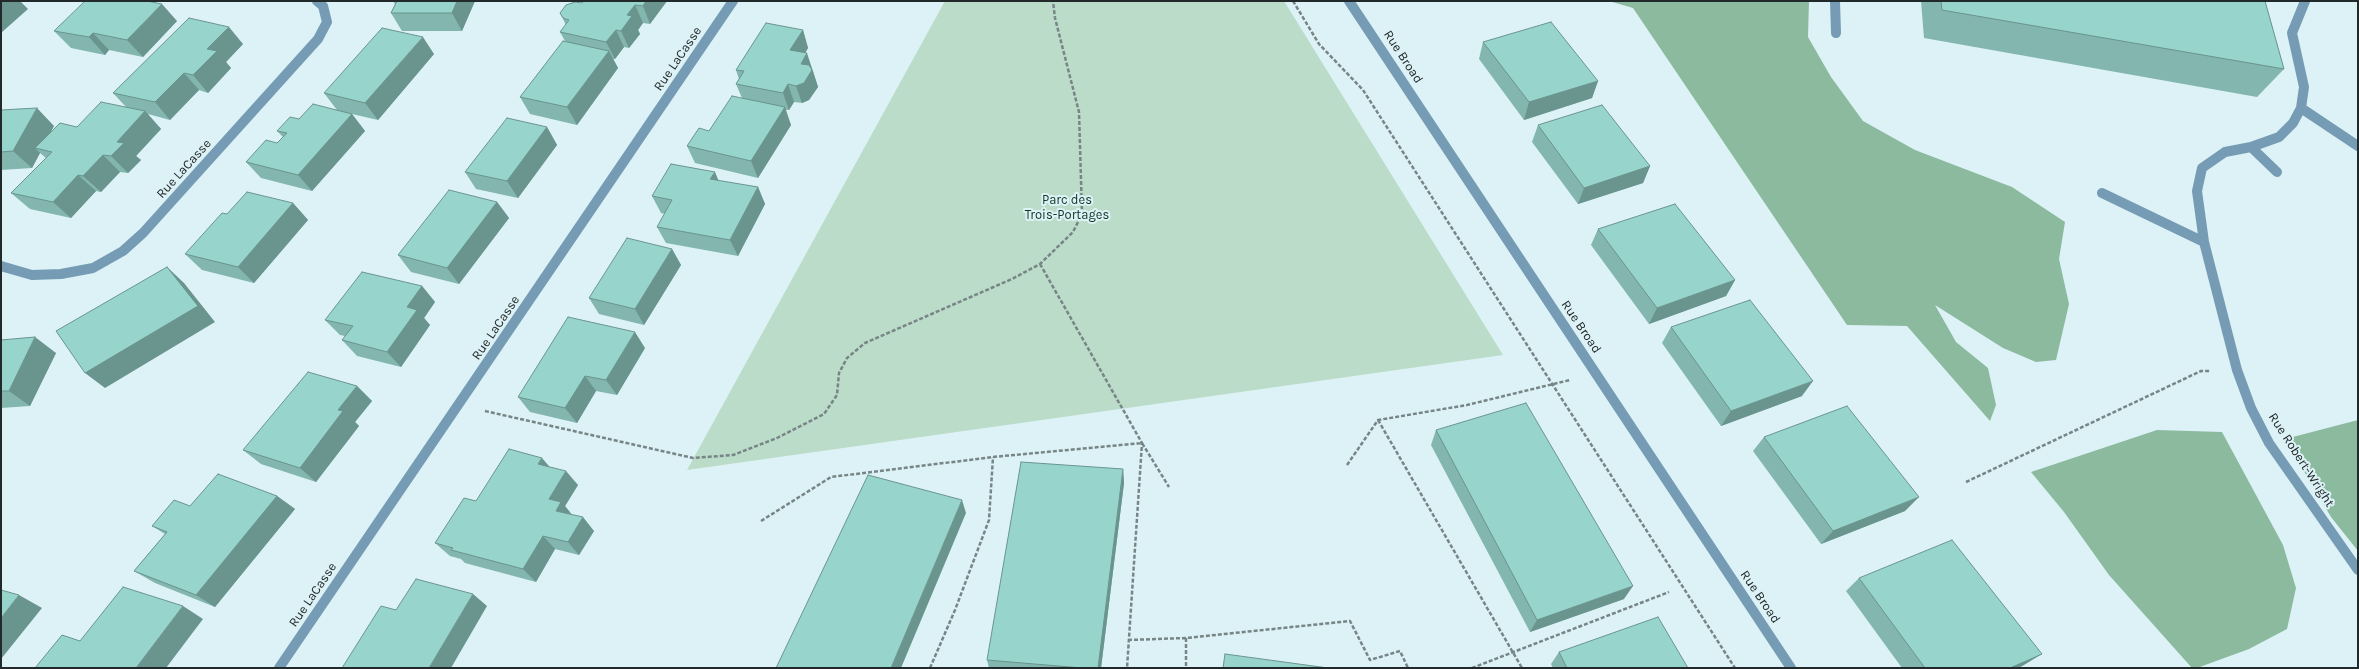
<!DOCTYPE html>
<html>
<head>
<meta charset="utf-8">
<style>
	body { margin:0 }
	#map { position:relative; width:2359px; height:669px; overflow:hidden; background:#ddf2f6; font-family:Karla,sans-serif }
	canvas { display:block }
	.frame { position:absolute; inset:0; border:2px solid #21292a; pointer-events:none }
</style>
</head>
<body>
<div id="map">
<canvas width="2359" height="669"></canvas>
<div class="frame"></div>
</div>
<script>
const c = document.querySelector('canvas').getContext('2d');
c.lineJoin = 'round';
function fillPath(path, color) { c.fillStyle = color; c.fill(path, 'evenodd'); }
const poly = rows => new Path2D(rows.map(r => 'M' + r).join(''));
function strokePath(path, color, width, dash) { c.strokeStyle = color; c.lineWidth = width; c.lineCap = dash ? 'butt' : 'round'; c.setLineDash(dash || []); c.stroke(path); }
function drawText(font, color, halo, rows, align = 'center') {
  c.font = font + ' Karla,sans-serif'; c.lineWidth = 4; c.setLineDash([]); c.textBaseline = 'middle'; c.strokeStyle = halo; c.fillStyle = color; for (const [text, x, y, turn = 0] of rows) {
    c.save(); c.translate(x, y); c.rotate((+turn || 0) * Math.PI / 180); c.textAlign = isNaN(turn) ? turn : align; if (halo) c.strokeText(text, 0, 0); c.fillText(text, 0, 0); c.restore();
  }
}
fillPath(poly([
	[945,1,1284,1,1503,355,687,470]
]), '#bbdcc8');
fillPath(poly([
	[1609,1,1809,1,1808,37,1831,77,1863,121,1915,150,2012,187,2065,222,2059,259,2069,304,2056,360,2036,362,2003,348,1935,305,1956,342,1988,368,1996,405,1990,421,1907,326,1847,325,1633,8],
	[2358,420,2358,551,2331,517,2285,439],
	[2157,430,2222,432,2283,545,2296,588,2287,629,2249,649,2197,668,2192,668,2109,575,2064,512,2031,472]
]), '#8bba9f');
strokePath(poly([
	[1293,1,1319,44,1363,90,1735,668],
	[1040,264,1142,443,1127,668],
	[485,411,693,458,733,455,777,438,824,414,837,395,839,373,847,358,865,343,1012,279,1040,264,1073,232,1082,214,1079,112,1055,18,1053,1],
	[1378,420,1522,668],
	[1347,465,1378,420,1467,405,1570,380],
	[1966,482,2201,371,2211,371],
	[761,521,831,477,993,457,1142,443,1169,487],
	[1186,638,1186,668],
	[1128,640,1186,638,1350,621,1370,660,1400,651,1408,668],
	[930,668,955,610,989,520,993,457],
	[1472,668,1669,592]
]), '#778587', 2.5, [4, 2]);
strokePath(poly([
	[1349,1,1791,668],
	[1835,1,1836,33],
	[2305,1,2292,33,2304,87,2301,108,2293,123,2279,137,2251,147,2225,152,2202,168,2197,191,2204,242,2237,370,2251,408,2269,443,2358,570],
	[2301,108,2358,146],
	[2251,147,2277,172],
	[2102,193,2204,242],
	[1,266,32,275,61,274,93,268,123,251,143,233,318,39,327,22,323,6,317,1],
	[279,668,733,1]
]), '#759cb4', 10);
fillPath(poly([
	[393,1,475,1,462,31,402,31,391,13,395,4],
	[584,1,667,1,650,24,643,23,638,30,640,34,629,48,624,47,615,59,613,59,618,68,577,125,530,114,520,97,565,41,560,32,566,25,560,13,582,3],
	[1921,1,2265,1,2284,69,2257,97,1924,38],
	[177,21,143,57,109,50,105,55,71,48,54,31],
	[803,30,808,48,805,53,813,71,818,87,809,100,802,103,794,102,789,110,785,110,791,125,758,178,695,163,687,146,709,131,742,98,736,84,739,79,736,70],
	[1483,42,1598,81,1592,98,1524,120,1479,59],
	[243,44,226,62,231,68,208,93,199,90,170,120,148,114,161,129,136,156,141,160,128,173,120,172,101,192,96,191,71,218,30,209,11,193,46,158,40,153,32,168,1,170,1,110,54,126,50,133,77,127,127,108,113,93],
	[434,54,378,120,352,114,365,131,312,191,261,178,246,162,277,143,283,137,277,131,299,119,337,110,324,93],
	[1538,125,1650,166,1643,183,1578,204,1532,142],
	[547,127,557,145,518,198,476,189,465,172],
	[718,181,758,187,765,204,738,256,666,243,657,227,665,214,661,213,652,196],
	[497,202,509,218,459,284,411,272,398,255],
	[293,203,308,220,254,283,202,270,185,254],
	[1598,229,1735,280,1726,296,1649,324,1591,245],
	[672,249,681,265,644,325,599,314,589,298],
	[422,286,435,302,424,318,430,325,401,367,357,356,342,340,345,336,340,335,325,320],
	[1671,327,1802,396,1721,426,1662,343],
	[1,340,56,353,30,406,1,408],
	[645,348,617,395,596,391,577,423,530,412,518,397],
	[357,386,372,401,355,422,359,426,316,482,261,464,243,450],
	[1436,430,1624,599,1530,632,1431,445],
	[1764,437,1905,511,1821,544,1753,451],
	[550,467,578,485,565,506,572,515,594,531,579,555,555,549,536,582,465,563,461,559,450,556,435,543,476,501],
	[1123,469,1124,483,1101,668,989,668,987,660],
	[277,496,295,509,215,607,155,583,134,571,165,534,152,526,190,506],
	[1859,578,2024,665,2018,668,1902,668,1846,591],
	[1559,652,1688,668,1553,668,1551,664]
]), '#82b6af');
fillPath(poly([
	[1,1,20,1,28,9,1,33],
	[457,1,475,1,462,31,452,13],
	[646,1,667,1,650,24,643,6],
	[162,4,177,21,143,57,127,40],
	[635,5,643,23,638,30,640,34,629,48,621,31,627,15],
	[229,27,243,44,226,62,231,68,208,93,193,75,207,49],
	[616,30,624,47,615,59,606,42],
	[803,30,808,48,796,68,790,50],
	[93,33,109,50,105,55,89,37],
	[423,37,434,54,378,120,365,103],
	[609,51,618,68,577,125,567,107],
	[807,53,818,87,809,100,802,103,796,86,801,64],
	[184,73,199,90,170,120,155,102],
	[1598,81,1592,98,1524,120,1529,102],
	[788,84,794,102,789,110,783,93],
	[785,107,791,125,758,178,751,161],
	[37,108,54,126,41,150,35,148,40,153,32,168,13,151],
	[145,111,161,129,136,156,141,160,128,173,111,156,117,142],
	[352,114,365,131,312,191,298,175],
	[547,127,557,145,518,198,507,181],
	[103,155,120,172,101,192,83,176],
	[1650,166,1643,183,1578,204,1584,188],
	[715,172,722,189,710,179],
	[78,175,96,191,71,218,53,202],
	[758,187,765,204,738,256,730,240],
	[497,202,509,218,459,284,447,268],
	[293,203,308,220,254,283,238,267],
	[672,249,681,265,644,325,635,309],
	[167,267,184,283,215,322,105,388,85,373],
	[1735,280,1726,296,1649,324,1657,308],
	[422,286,435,302,424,318,430,325,401,367,387,352,407,307],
	[635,332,645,348,617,395,606,380],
	[35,337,56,353,30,406,9,391],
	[585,376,596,391,577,423,565,408],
	[1813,381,1802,396,1721,426,1731,411],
	[357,386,372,401,355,422,359,426,316,482,300,468,338,410],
	[542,458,554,472,538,464],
	[1123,469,1124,483,1101,668,1098,668],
	[566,471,578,485,565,506,573,516,556,511,549,499],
	[277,496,295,509,215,607,196,595],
	[1919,497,1905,511,1821,544,1833,531],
	[962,500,966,513,901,668,891,668],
	[583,517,594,531,579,555,568,542],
	[543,536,555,549,536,582,523,569],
	[1633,586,1624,599,1530,632,1537,620],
	[473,594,487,606,451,668,429,668],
	[19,595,42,608,1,659,1,618],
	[183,606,203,619,166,668,136,668],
	[2042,654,2024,665,2018,668,2010,668]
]), '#6a948e');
const building = poly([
	[85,1,147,1,162,4,127,40,93,33,89,37,54,31,85,1],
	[397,1,457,1,452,13,391,13,397,1],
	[584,1,646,1,643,6,635,5,627,15,632,16,621,31,616,30,606,42,560,32,569,20,563,18,560,13,566,5,575,2,582,3,584,1],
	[1941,1,2265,1,2284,69,1942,10,1941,1],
	[189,18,229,27,207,49,217,51,193,75,184,73,155,102,113,93,189,18],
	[1551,22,1598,81,1529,102,1483,42,1551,22],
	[766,23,803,30,790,50,807,53,801,64,809,65,812,70,804,83,796,86,788,84,783,93,736,84,744,71,736,70,766,23],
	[382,28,423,37,365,103,324,93,382,28],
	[563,41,609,51,567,107,520,97,563,41],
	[732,96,785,107,751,161,687,146,699,128,709,131,732,96],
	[101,102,145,111,117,142,124,143,111,156,103,155,83,176,78,175,53,202,11,193,52,152,35,148,60,123,77,127,101,102],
	[313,104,352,114,298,175,246,162,266,140,277,143,287,133,277,131,290,117,299,119,313,104],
	[1602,105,1650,166,1584,188,1538,125,1602,105],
	[37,108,13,151,1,152,1,110,37,108],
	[507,118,547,127,507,181,465,172,507,118],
	[671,164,715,172,710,179,758,187,730,240,657,227,672,200,652,196,671,164],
	[449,190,497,202,447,268,398,255,449,190],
	[247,192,293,203,238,267,185,254,222,213,227,214,247,192],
	[1675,204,1735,280,1657,308,1598,229,1675,204],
	[627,238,672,249,635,309,589,298,627,238],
	[167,267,198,306,85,373,56,331,167,267],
	[362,272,422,286,407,307,417,310,387,352,342,340,353,326,325,320,362,272],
	[1750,300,1813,381,1731,411,1671,327,1750,300],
	[568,317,635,332,606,380,585,376,565,408,518,397,568,317],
	[35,337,9,391,1,391,1,340,35,337],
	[308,372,357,386,338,410,343,411,300,468,243,450,308,372],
	[1526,403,1633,586,1537,620,1436,430,1526,403],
	[1847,406,1919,497,1833,531,1764,437,1847,406],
	[509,449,542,458,538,464,566,471,549,499,561,502,556,511,583,517,568,542,543,536,523,569,451,550,453,548,435,543,464,498,476,501,509,449],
	[1021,462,1123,469,1098,668,1082,668,987,660,1021,462],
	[218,474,277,496,196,595,134,571,167,532,152,526,174,500,190,506,218,474],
	[868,475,962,500,891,668,776,668,868,475],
	[1952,540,2042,654,2010,668,1925,668,1859,578,1952,540],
	[416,579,473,594,429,668,342,668,381,606,396,610,416,579],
	[123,587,183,606,136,668,35,668,62,635,80,641,123,587],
	[1,590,19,595,1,618,1,590],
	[1658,617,1688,668,1567,668,1559,652,1658,617],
	[1225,654,1328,668,1223,668,1225,654]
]);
fillPath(building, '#97d4cb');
strokePath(building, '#6a948e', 1);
drawText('13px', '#21292a', '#ddf2f6', [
	["Rue Broad",1403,57,57],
	["Rue LaCasse",678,59,-56],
	["Rue LaCasse",184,169,-48],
	["Rue Broad",1581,327,56],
	["Rue LaCasse",496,328,-56],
	["Rue Robert-Wright",2301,460,57],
	["Rue LaCasse",313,595,-56],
	["Rue Broad",1760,597,56]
]);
drawText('13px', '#0f3724', '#ddf2f6', [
	["Parc des",1067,200],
	["Trois-Portages",1067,215]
]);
</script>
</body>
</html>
